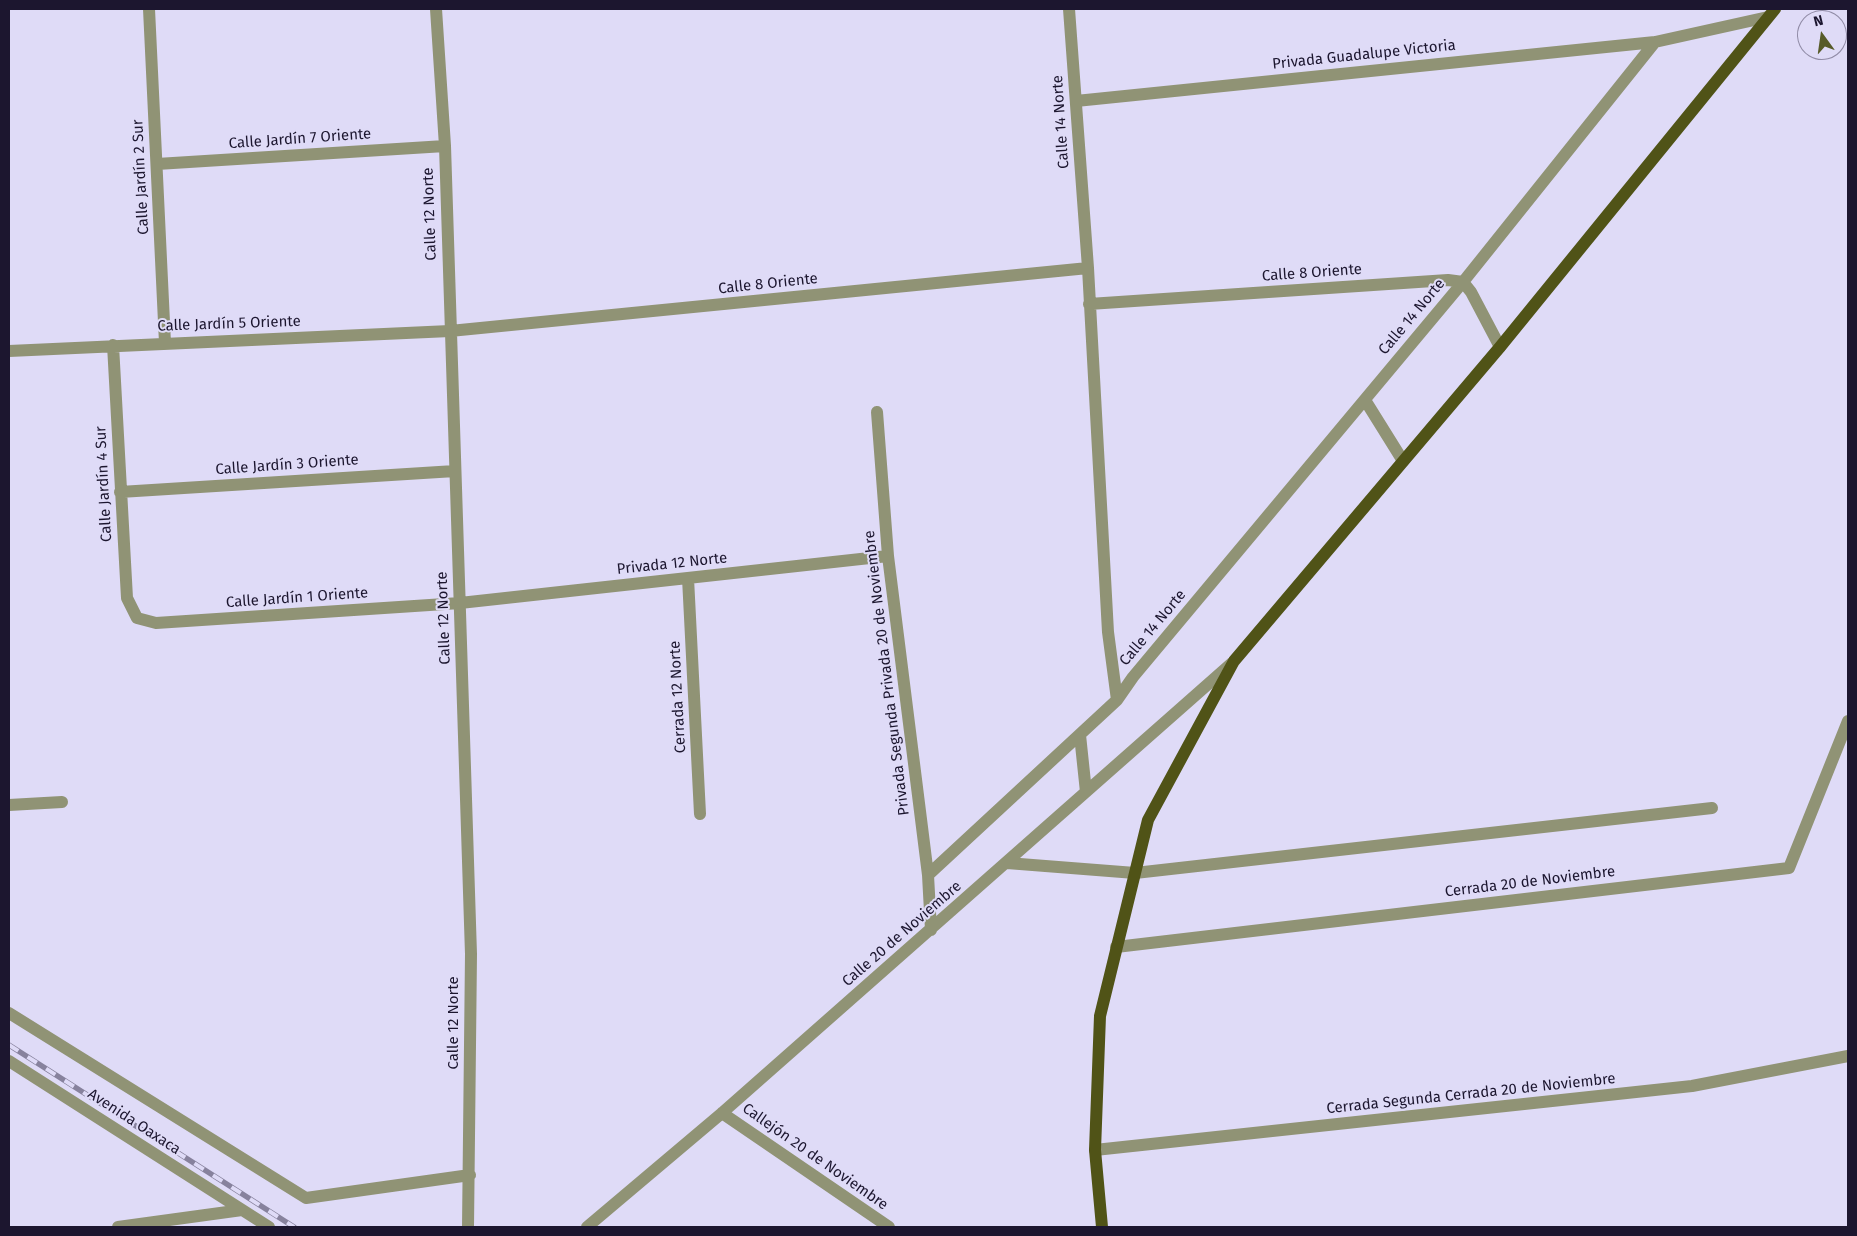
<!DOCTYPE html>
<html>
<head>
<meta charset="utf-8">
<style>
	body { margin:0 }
	#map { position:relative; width:1857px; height:1236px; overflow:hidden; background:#dfdbf7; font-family:"Fira Sans",sans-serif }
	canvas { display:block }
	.frame { position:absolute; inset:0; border:10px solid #1c162f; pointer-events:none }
	.north { position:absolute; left:1797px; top:10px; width:50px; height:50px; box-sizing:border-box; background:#dfdbf7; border:1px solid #918ca7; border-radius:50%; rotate:346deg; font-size:14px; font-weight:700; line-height:20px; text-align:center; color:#1c162f }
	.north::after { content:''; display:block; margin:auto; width:18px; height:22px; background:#575b29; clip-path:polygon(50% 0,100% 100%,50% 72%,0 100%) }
</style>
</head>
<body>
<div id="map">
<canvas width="1857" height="1236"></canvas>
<div class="frame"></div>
<div class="north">N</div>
</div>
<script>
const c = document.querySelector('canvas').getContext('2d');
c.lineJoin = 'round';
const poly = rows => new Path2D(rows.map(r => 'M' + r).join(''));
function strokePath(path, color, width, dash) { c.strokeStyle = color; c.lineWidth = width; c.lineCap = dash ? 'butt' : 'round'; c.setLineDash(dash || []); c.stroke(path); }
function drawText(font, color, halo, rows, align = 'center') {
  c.font = font + ' "Fira Sans",sans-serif'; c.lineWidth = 4; c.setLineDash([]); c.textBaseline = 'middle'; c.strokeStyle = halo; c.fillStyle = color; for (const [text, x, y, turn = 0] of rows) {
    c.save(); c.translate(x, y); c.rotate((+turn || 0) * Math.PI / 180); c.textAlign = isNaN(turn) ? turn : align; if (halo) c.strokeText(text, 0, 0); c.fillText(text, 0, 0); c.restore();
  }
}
strokePath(poly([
	[149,9,165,343],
	[436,9,445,146,471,954,468,1227],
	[1069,9,1088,268,1108,632,1117,700],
	[1076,101,1655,42,1768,17],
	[157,164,445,146],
	[1089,304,1448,280,1463,282,1471,292,1500,347],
	[113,345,127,598,137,618,156,623,460,603,888,556],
	[9,351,450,331,1088,268],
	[1365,400,1403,461],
	[877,412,888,556,928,875,931,930],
	[120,492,455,471],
	[688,578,700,814],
	[1080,735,1086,792],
	[9,805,62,802],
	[1007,863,1135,873,1712,808],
	[928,875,1117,700,1133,677,1463,282,1655,42],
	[1116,947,1789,868,1848,721],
	[9,1013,306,1198,470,1175],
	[9,1061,269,1227],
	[722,1113,889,1227],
	[1095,1150,1692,1086,1848,1056],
	[118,1227,242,1210],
	[587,1227,722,1113,1232,663]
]), '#909375', 12);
strokePath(poly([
	[1102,1227,1095,1150,1100,1016,1148,820,1234,661,1500,347,1775,9]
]), '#505317', 12);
const rail = poly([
	[9,1045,294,1227]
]);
strokePath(rail, '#87829d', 5.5);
strokePath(rail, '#dfdbf7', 4, [11]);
drawText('15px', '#1c162f', '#dfdbf7', [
	["Privada Guadalupe Victoria",1364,55,-6],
	["Calle 14 Norte",1061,122,-94],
	["Calle Jardín 7 Oriente",300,139,-4],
	["Calle Jardín 2 Sur",141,177,-93],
	["Calle 12 Norte",430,214,-92],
	["Calle 8 Oriente",1312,273,-4],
	["Calle 8 Oriente",768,284,-6],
	["Calle 14 Norte",1412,317,-50],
	["Calle Jardín 5 Oriente",229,324,-2],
	["Calle Jardín 3 Oriente",287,465,-4],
	["Calle Jardín 4 Sur",104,484,-93],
	["Privada 12 Norte",672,564,-6],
	["Calle Jardín 1 Oriente",297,598,-4],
	["Calle 12 Norte",444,618,-92],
	["Calle 14 Norte",1153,628,-50],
	["Privada Segunda Privada 20 de Noviembre",887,673,-97],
	["Cerrada 12 Norte",678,697,-93],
	["Cerrada 20 de Noviembre",1530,882,-7],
	["Calle 20 de Noviembre",902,934,-41],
	["Calle 12 Norte",454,1023,-90],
	["Cerrada Segunda Cerrada 20 de Noviembre",1471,1094,-6],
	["Avenida Oaxaca",134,1122,33],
	["Callejón 20 de Noviembre",815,1157,35]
]);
</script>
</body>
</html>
